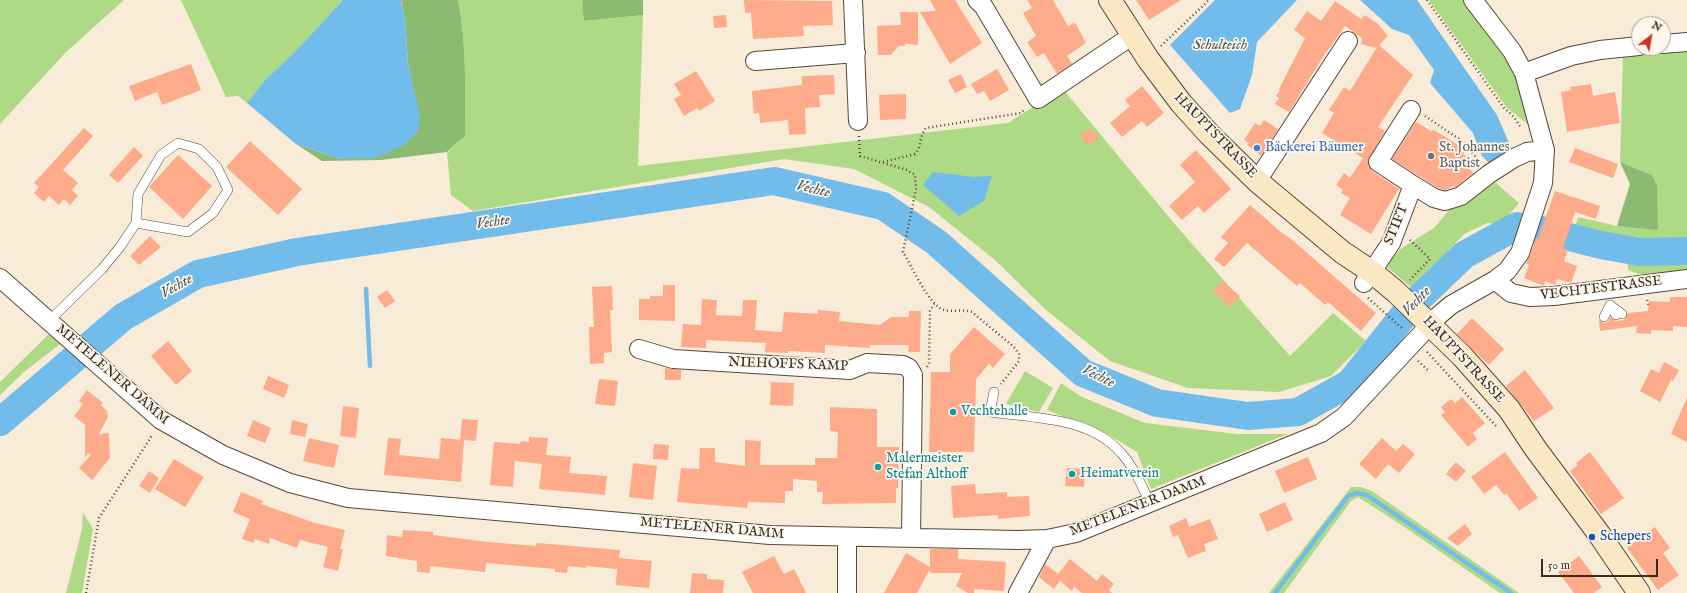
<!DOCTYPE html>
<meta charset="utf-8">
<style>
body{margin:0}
#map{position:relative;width:1687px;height:593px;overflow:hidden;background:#f8ebd8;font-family:"IM FELL English",serif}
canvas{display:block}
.north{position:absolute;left:1631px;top:16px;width:40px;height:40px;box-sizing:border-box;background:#fbf7ec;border:1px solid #aea59a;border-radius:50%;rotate:31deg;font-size:11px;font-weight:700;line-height:16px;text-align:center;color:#3b2a1e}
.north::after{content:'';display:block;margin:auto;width:14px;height:18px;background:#c8321e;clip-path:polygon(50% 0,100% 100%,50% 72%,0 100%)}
.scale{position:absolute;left:1541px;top:559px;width:117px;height:18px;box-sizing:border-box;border:2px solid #3b2a1e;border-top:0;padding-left:5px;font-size:12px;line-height:14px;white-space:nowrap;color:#3b2a1e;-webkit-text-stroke:3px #fbf7ec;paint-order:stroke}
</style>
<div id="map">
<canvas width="1687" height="593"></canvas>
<div class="north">N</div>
<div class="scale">50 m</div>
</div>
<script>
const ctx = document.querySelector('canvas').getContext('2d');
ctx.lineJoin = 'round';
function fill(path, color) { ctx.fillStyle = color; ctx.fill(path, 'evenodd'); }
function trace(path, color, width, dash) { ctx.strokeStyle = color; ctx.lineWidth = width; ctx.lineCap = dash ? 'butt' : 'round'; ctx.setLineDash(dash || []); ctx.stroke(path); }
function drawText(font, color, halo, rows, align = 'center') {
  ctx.font = font + ' "IM FELL English",serif'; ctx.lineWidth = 3.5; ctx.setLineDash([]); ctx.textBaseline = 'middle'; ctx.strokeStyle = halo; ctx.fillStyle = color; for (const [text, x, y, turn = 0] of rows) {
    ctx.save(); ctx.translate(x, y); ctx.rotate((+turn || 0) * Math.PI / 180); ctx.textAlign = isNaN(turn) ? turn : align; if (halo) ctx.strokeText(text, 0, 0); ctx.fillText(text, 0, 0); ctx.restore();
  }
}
const green = new Path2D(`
 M0 0H124L65 53 0 124Z
 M181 0H343L293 54 265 80 247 103 238 96 226 97Z
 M458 0H582L585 21 643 15 638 166 1008 123 1062 88 1173 222 1290 356 1333 313 1366 341 1331 376 1279 392 1188 388 1110 361 1046 310 995 260 929 207 854 169 784 159 473 211 451 195 447 153 465 136C465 90 467 45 458 0Z
 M1429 0H1467L1520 75 1533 128 1507 108Z
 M1687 50V242H1628L1575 226 1578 217 1617 226 1658 229 1657 211 1652 175 1620 162 1623 56Z
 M1490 178 1519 203 1501 224 1487 223 1464 234 1413 289 1385 265 1402 248 1434 228 1455 203Z
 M1627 259H1687V272L1647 277 1628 270Z
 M49 334 60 344 24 372 0 395V382Z
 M1025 371 1053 388 1039 412 1006 404Z
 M1061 383 1082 397 1145 423 1237 434H1288L1151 489 1137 452 1109 435 1047 410Z
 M1351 487H1361L1372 491 1519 593H1500L1406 528 1358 497 1351 501 1284 593H1269Z
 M83 512 93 529 82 593H66L82 529Z`);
const forest = new Path2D(`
 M401 0H458C467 45 465 90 465 136L447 152 381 160 322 161 296 144 341 159 419 117 408 63 405 20Z
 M582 0H643V15L584 21Z
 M1620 162 1652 175 1657 186 1658 230 1617 226 1630 184Z`);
const water = new Path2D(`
 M343 0H401V2L405 20 408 63 420 117 418 131 404 145 375 158 341 159 296 144 247 103 265 80 293 54Z
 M1215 0H1297L1257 42 1252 75 1240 109 1230 113 1170 45Z
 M1360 0H1417L1497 115 1512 150 1491 165 1482 156 1473 133 1430 83 1434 70 1409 35 1392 29Z
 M933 172 974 177 992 176 984 201 959 216 923 185Z`);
const stream = new Path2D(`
 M366 289 370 366
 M1275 593 1348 496 1356 493 1367 495 1511 593`);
const river = new Path2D(`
 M1553 233 1601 245 1640 252 1687 251
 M0 422 123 317 198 274 297 252 774 181 883 206 936 242 1083 373 1157 403 1248 416 1298 412 1350 383 1411 306 1464 255 1517 226 1541 230`);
const building = new Path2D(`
 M744 0 832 1 833 25 803 26 804 36 753 39 751 13H745Z
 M930 0H955L982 43 950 64 920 12 936 11Z
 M1027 0H1053L1068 26 1074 23 1076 24 1086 43 1067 56 1072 64 1057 74 1044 53 1037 57 1027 42 1036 36 1023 13 1032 8Z
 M1136 0H1181L1149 20Z
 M1335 1 1361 19 1365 15 1378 24 1388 36 1379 45 1413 75 1378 127 1385 131 1368 161 1372 171 1399 189 1371 234 1340 215 1350 198 1341 193 1343 190 1336 185 1344 173 1350 178 1363 158 1322 133 1334 113 1329 110 1344 87 1350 91 1377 47 1375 48 1361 44 1362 38 1345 26 1323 57 1289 112 1275 104 1279 98 1276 96 1280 90 1279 89 1305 38 1294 30 1307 11 1321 21Z
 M900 12H918V45L905 44V46H899L891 55H878L877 26 901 25Z
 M726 15 727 27 714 28 713 16Z
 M191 64 201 90 162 105 157 92 135 101 129 86Z
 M997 69 1009 90 990 101 984 91 977 94 971 84Z
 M696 71 715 101 699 111 697 108 684 116 674 99 681 95 674 84Z
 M961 74 967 87 955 93 948 80Z
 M834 75 835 94 819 95 820 107 805 108 806 134 789 135 788 120 760 123 759 113 754 114 752 91 802 85V76Z
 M1591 84 1593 96 1615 92 1620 123 1567 132 1561 92 1571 90 1570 87Z
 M1142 86 1164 113 1147 127 1142 121 1122 137 1110 123 1130 106 1125 100Z
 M906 94V119L880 120 879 95Z
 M1264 120 1278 129 1261 156 1247 145 1249 143 1244 140 1255 123 1260 126Z
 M1416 122 1431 131 1434 130 1466 150 1463 154 1471 159 1466 167 1472 171 1473 173 1456 187 1453 186 1445 190 1438 188 1392 159Z
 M84 128 93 136 63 170 78 183 72 190 78 196 70 205 64 199 59 205 49 196 44 202 34 193 39 187 34 183Z
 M1091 128 1099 138 1088 146 1080 135Z
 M250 141 302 189 278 215 226 167Z
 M134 147 143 156 118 183 109 175Z
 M1575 148 1618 164 1613 178 1569 162Z
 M1196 150 1231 189 1204 213 1198 206 1182 220 1169 206 1195 182 1180 165Z
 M178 155 212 186 183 219 149 187Z
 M1555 191 1600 206 1596 219 1575 212 1563 248 1568 250 1564 261 1577 266 1571 283 1557 279 1555 285 1545 281 1544 286 1524 278 1529 265 1526 263 1530 256 1536 238 1538 239Z
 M1250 205 1282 233 1290 238 1376 313 1361 331 1328 302 1325 305 1300 283 1297 286 1247 243 1224 267 1214 259 1228 243 1221 237Z
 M150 236 161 247 139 265 130 256Z
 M1222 281 1240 296 1231 307 1213 292Z
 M663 285H675V321L639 320V299H650V296H663Z
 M612 286 613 310H610L612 352 604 353V363L590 364 589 327H594L592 287Z
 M387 290 395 301 385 308 377 297Z
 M1670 297H1687V327L1673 326V331L1651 330V334L1636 333 1637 326 1600 331 1599 320 1604 323 1608 322 1610 317 1616 321 1624 320 1628 313 1648 311 1649 301 1670 302Z
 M702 299 717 300 716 315 742 316 743 300H757L755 330 782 332 784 312 818 314V310L840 312 839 321 880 325 891 317H909V311H921L920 352H908L909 345H870V348L825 345V353L788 351V353L765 352 766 343 706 340V348L681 347 683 324 701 325Z
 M1472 318 1504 349 1489 365 1457 334Z
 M974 327 1005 354 993 368 989 364 976 379 974 452H929L931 372H950V354Z
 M168 341 192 371 176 385 151 356Z
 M1664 362 1679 370 1673 381 1671 380 1660 402 1640 391 1651 369 1659 373Z
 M665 368 681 370V380H665Z
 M1525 370 1554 408 1534 421 1506 386Z
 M268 376 289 385 284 398 263 389Z
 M599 379 618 381 615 406 595 404Z
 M771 382 794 383 793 406 770 405Z
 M87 390 103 403 101 405 107 411 108 417 99 434 109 433 110 458 92 480 79 468 91 455 88 453 85 458V425L74 416 83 404 79 401Z
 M1462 397 1485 423 1473 433 1477 439 1468 447 1441 415 1445 412 1441 407 1451 399 1455 403Z
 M1687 398V442L1671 434Z
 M343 406 359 408 356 438 340 436Z
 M830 407 877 409V447H899L898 488H896V503L822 504 823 492H817V481L793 479V491H785V503L748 502 747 508 677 502 681 468 699 469 700 448H715V462L745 466V440L761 441 760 465H815V458H837L838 432 830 431Z
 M462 419 478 420 476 441 464 440 461 482 384 475 388 438 401 439 399 455 439 459 441 438 462 440H460Z
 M253 420 271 428 265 443 247 436Z
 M292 420 308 424 305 437 290 434Z
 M529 437 548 438 546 455 571 457 569 473 607 476 605 495 539 489 542 464 515 461 513 487 490 485 494 442 520 444 521 441 529 442Z
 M309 438 339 445 334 468 303 461Z
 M1382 438 1396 451 1403 444 1415 454 1399 473 1388 464 1376 479 1359 464Z
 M654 444 669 445 668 460 653 459Z
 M1505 452 1538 498 1519 511 1506 493 1504 495 1496 485 1484 494 1471 477Z
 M1590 452 1624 498 1601 514 1570 471 1578 465 1576 463Z
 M1308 457 1317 479 1284 493 1275 471Z
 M174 459 204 477 185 507 155 489Z
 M1456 462 1466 471 1456 482 1446 474Z
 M633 463 657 466 653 500 629 497Z
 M1067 468 1085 469 1084 487 1065 486Z
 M149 471 159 478 150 493 139 486Z
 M975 484 976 494 1007 492V497L1029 496 1030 516 998 519V515L953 518 951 486Z
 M241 492 263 501 261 504 315 523 345 530 340 549H343L338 571 323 567 328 547 300 540 297 548 270 538 269 544 255 539 254 543 242 539 250 519 233 512Z
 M1285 502 1293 520 1267 532 1259 514Z
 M1186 518 1189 527 1210 519 1218 539 1204 544 1206 551 1188 558 1178 535 1173 537 1169 526Z
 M1465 524 1472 534 1458 546 1447 538Z
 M1655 527 1670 548 1663 553 1679 575 1658 590 1627 548Z
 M403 530 433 532V535L488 542 536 546 537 543 620 550 619 558 652 561 649 588 616 585 617 569 586 566V568L568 566 567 573 555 572V569L486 563 485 572 430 566V573L417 572V561L386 556 387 535 402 537Z
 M930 549H958V559L1006 562 1004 591 974 589V593H968L956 586 962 573H930V569L917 593H884L906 553 930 567Z
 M774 556 784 574 794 569 806 593H753L742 572Z
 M1579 556 1602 587 1594 593H1574L1558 572Z
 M1070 559 1097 581 1102 574 1114 584 1109 590 1112 593H1082L1074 587 1072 591 1060 581 1054 589 1039 577 1045 564 1058 574Z
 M692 573 707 574V579L724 580 723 593H690Z`);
const path = new Path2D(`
 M1427 0 1504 108 1514 117 1521 128
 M1161 46 1209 0
 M1425 116 1465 143 1479 161
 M859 136 860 156 907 170 915 175 916 189 903 252C911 265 930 307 944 310 953 312 963 309 972 312L1014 347 1019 354V361L1001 384
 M883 162 915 154C922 147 919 136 926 128L1021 113 1025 109
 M1410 240 1430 259 1410 280
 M1368 298 1403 329
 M1647 300 1649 306
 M1427 352 1496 426
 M1418 361 1429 371
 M927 367 929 363 930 311 934 304
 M86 593 99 518 153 434`);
const service = new Path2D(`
 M1616 315 1610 305 1622 314
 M1604 317 1610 305V308
 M49 321 102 269 120 247 136 223 138 194 161 155 178 143 199 149 217 167 228 190 213 213 188 232 136 223
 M994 392 990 412C1034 418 1090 417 1121 453 1134 467 1142 486 1150 503`);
const minor = new Path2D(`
 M853 0 858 121
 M977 0 984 7 1038 99 1133 35
 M1663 44 1687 42
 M755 61 856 53
 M1524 73 1571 56 1600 50 1639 46
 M1411 110 1378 162 1413 185
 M1257 181 1348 41
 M0 278 161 420 223 455 290 483 348 498 770 535 1018 540 1047 539 1076 533 1321 433 1344 417 1438 316 1451 305 1495 280 1507 271 1520 253 1543 183 1545 150 1524 73 1512 51 1473 0
 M1495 280 1511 293 1530 297 1554 296 1687 279
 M1364 283 1391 243 1413 185 1434 198 1445 201 1461 196 1489 174 1514 158 1527 152 1545 150
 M639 349 673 359 850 370 867 363 903 365 909 368 913 375 911 538
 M847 593V537
 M1018 593 1047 539`);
const secondary = new Path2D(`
 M1110 0 1148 59 1181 103 1210 135 1257 181 1342 252 1372 272 1396 292 1462 356 1509 409 1535 448 1599 534 1639 593`);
const markers = [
 [1257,148,4,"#3f7fe0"],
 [1431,156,4,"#6b7280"],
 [953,412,4,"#0f9aa8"],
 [878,467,4,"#0f9aa8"],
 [1072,474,4,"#0f9aa8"],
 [1592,537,4,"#1a4fb4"]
];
const streetNames = [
 ["HAUPTSTRASSE",1215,136,46],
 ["STIFT",1397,225,-68],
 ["VECHTESTRASSE",1601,289,-7],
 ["HAUPTSTRASSE",1463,360,47],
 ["NIEHOFFS KAMP",788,365,2],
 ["METELENER DAMM",112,375,41],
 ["METELENER DAMM",1138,507,-21],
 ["METELENER DAMM",712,529,5]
];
const shopNames = [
 ["Bäckerei Bäumer",1265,148]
];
const worshipNames = [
 ["St. Johannes",1439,148],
 ["Baptist",1439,164]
];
const cultureNames = [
 ["Vechtehalle",961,412],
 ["Malermeister",886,459],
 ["Stefan Althoff",886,475],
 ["Heimatverein",1080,474]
];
const transitNames = [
 ["Schepers",1600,537]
];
const waterNames = [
 ["Schulteich",1220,46],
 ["Vechte",813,190,13],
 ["Vechte",493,223,-8],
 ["Vechte",177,287,-30],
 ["Vechte",1417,302,-47],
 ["Vechte",1098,377,26]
];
fill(green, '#afda85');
fill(forest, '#8bba72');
fill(water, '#72bceb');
trace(stream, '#72bceb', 4.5);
trace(river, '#72bceb', 28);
fill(building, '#feab8b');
trace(service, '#57473a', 10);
trace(minor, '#57473a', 20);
trace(secondary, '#57473a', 24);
trace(path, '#57473a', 2.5, [1, 3]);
trace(service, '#fff', 9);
trace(minor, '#fff', 18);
trace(secondary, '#fae7c3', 22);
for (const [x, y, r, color] of markers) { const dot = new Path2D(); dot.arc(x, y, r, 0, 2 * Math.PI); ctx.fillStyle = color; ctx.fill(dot); trace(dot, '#fbf7ec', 1.5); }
drawText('14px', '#3b2a1e', '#fbf7ec', streetNames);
drawText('14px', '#366cbe', '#fbf7ec', shopNames, 'left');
drawText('14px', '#5b616d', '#fbf7ec', worshipNames, 'left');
drawText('14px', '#0d838f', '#fbf7ec', cultureNames, 'left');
drawText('14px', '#164399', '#fbf7ec', transitNames, 'left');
drawText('italic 15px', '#4c565c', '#fbf7ec', waterNames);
</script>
